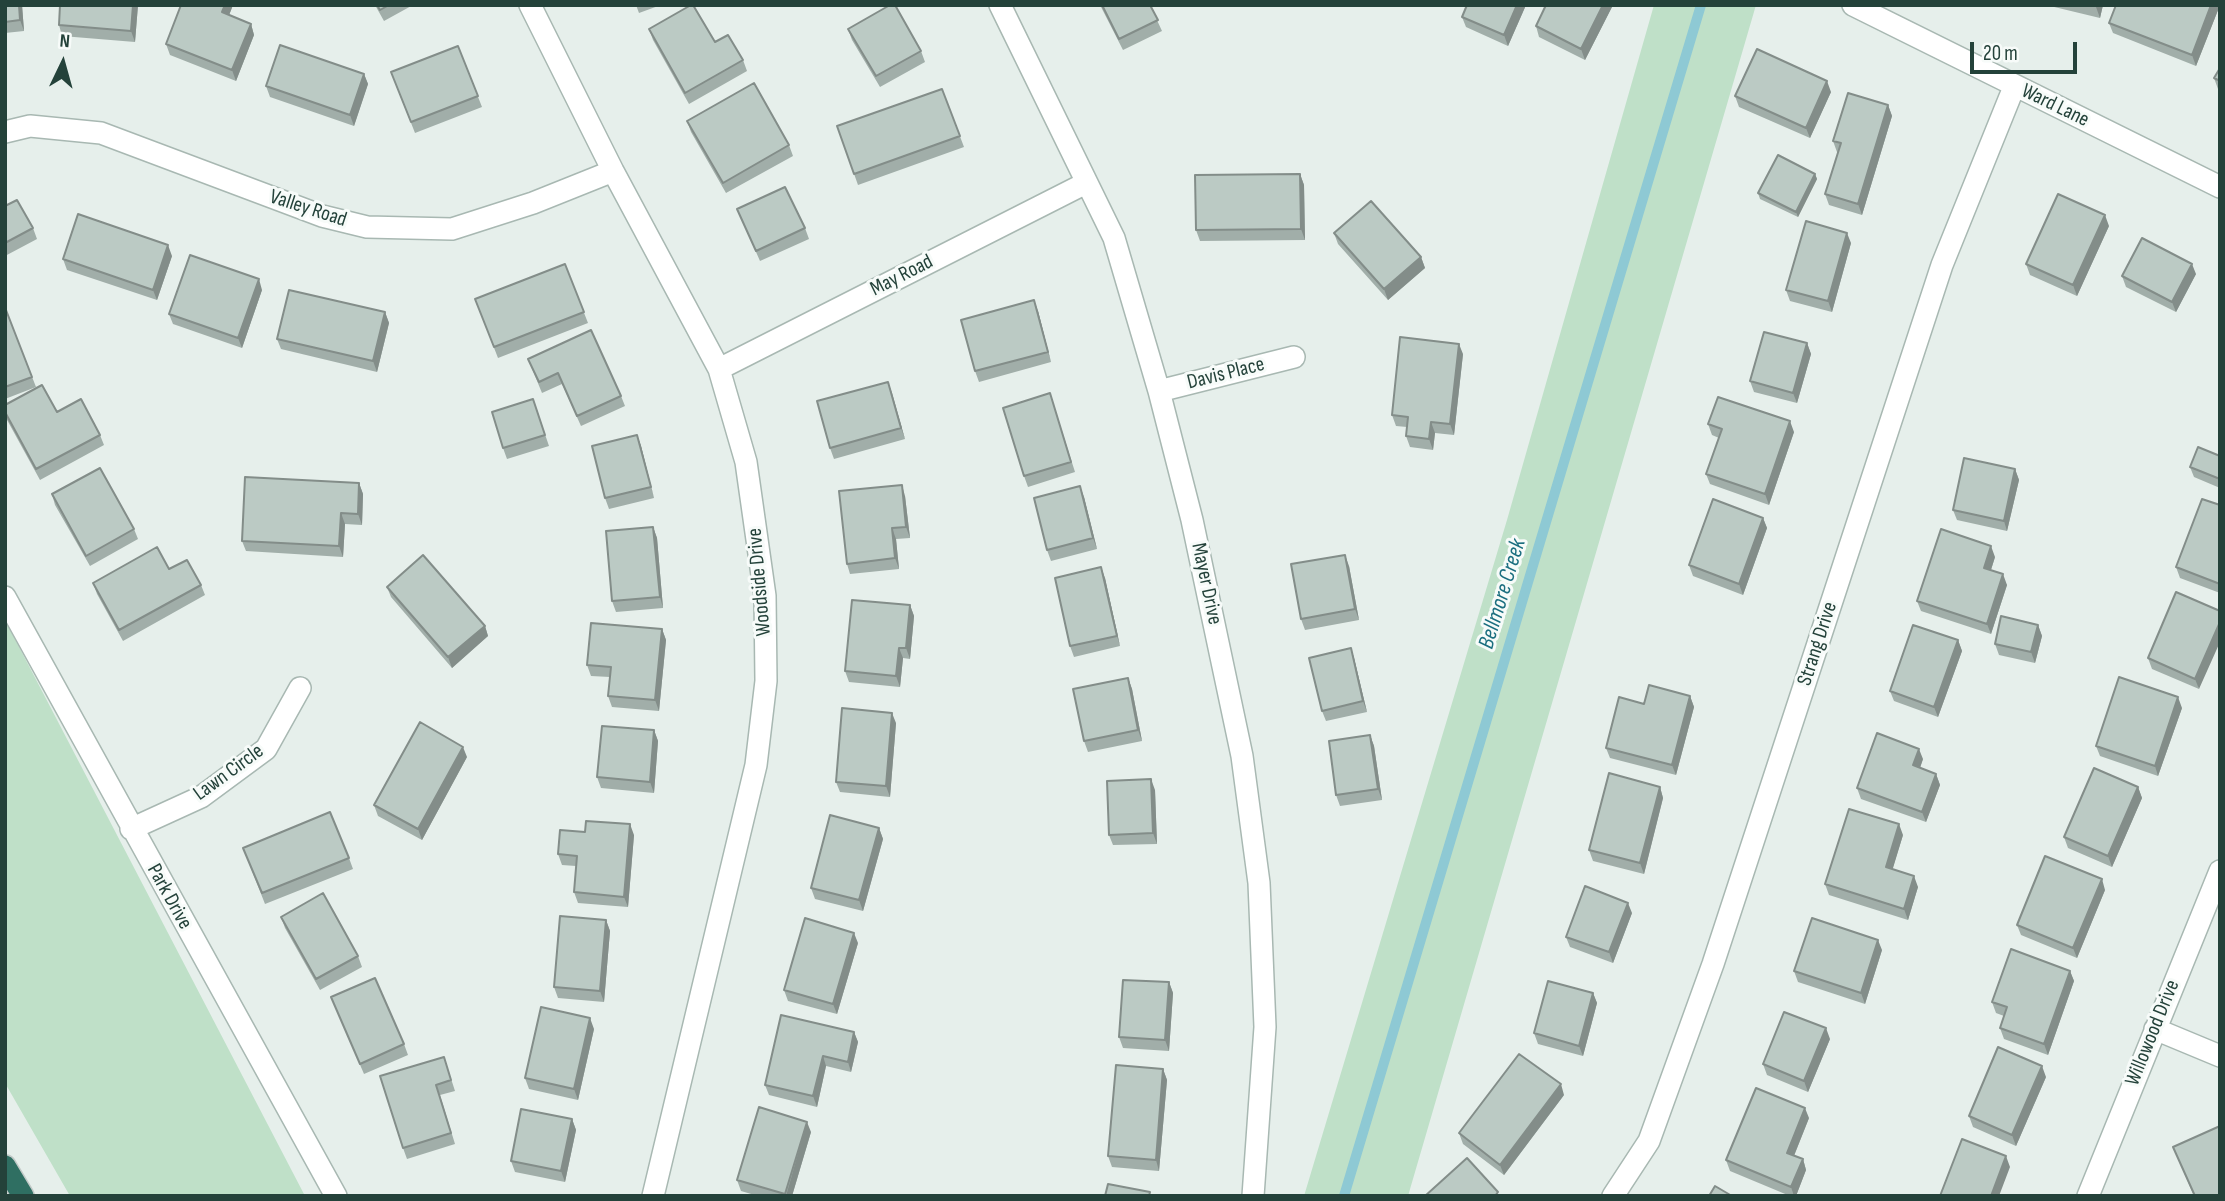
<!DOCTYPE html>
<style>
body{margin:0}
#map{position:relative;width:2225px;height:1201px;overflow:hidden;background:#e6efeb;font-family:"Sofia Sans Condensed",sans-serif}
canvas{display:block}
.frame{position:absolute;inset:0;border:7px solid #24423a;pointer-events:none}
.north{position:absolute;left:28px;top:28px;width:70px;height:70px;-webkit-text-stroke:5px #f7fbf9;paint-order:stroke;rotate:5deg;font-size:19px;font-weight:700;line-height:28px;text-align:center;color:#24423a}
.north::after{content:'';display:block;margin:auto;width:24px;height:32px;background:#24423a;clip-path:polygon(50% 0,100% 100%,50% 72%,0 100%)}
.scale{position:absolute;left:1970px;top:42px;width:107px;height:32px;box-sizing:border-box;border:4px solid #24423a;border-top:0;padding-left:9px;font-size:21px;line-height:24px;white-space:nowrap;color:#24423a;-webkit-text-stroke:5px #f7fbf9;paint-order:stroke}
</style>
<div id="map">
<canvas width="2225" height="1201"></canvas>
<div class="frame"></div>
<div class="north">N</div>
<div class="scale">20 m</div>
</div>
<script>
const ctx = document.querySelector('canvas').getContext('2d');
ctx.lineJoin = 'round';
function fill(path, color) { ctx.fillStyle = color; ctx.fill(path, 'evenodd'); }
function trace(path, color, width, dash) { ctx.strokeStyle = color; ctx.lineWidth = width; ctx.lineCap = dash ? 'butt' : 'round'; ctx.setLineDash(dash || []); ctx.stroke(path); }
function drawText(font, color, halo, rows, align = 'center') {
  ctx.font = font + ' "Sofia Sans Condensed",sans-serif'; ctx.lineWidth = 6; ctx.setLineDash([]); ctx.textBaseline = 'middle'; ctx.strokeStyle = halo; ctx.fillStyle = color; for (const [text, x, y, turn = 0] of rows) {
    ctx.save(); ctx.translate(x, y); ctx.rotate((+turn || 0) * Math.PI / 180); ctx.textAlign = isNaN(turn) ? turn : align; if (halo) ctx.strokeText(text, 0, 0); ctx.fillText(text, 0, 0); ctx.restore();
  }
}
const green = new Path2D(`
 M1654 5H1756L1408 1196H1304L1507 520Z
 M5 620 305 1196H70L5 1083Z`);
const stream = new Path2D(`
 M1344 1196 1701 5`);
const street = new Path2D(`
 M530 5 613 171 719 369 746 462 765 596 766 681 756 765 653 1196
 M1000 5 1114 238 1159 391 1192 520 1242 756 1259 883 1265 1027 1253 1196
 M1853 5 2220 187
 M5 132 30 126 101 133 322 216 367 227 452 229 533 203 613 171
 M719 369 1086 183
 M1159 391 1294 357
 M5 597 336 1196
 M131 829 201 797 266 749 300 688
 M2155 1029 2220 1056
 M1613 1196 1649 1141 1713 964 1942 265 2014 87
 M2088 1196 2220 871`);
const highway = new Path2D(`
 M5 1166 23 1196`);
const wall = new Path2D(`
 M5 5H22L24 31 5 33Z
 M138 5 135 42 62 36 59 25Z
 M233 5 229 15 251 24 254 35 236 81 170 55 166 44Z
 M375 5H413L384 21Z
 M636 5H661L639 13Z
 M1100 5H1150L1162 31 1123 50Z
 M1467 5H1526L1508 46 1466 27 1462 17Z
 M1546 5H1613L1585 60 1539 37 1536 26Z
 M2046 5H2103L2100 18Z
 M2116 5H2220L2196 66 2113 33 2109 23Z
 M649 29 743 60 747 71 689 104 653 40Z
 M848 29 921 51 925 62 880 87 852 40Z
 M458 46 482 107 415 133 391 72Z
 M2220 68V90L2218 89 2214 78Z
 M364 74 368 84 354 126 270 97 266 86Z
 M942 89 964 147 858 185 837 126Z
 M1831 92 1810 138 1739 107 1735 96Z
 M1888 105 1892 116 1862 215 1829 205 1825 194 1838 152H1837L1833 141Z
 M687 121 789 145 793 156 726 193 691 132Z
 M1300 174 1304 185 1305 240 1200 241 1196 230Z
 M1815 174 1817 179 1798 217 1760 199 1758 193Z
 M5 206 33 228 37 239 5 256Z
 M737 209 805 228 809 239 760 261Z
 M2109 226 2077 296 2030 275 2026 264Z
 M1334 233 1421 257 1425 268 1388 300 1338 244Z
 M1851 243 1832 312 1790 301 1786 290Z
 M172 256 157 300 67 270 63 259Z
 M565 264 588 323 498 358 475 299Z
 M2196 274 2176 312 2126 287 2122 276Z
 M262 290 242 348 173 324 169 314Z
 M5 310H6L36 387 5 399Z
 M1038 311 1051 362 979 382 975 371Z
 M385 312 389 323 377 372 281 349 277 339Z
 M1807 343 1811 354 1797 403 1754 392 1750 381Z
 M1463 354 1454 435 1435 433 1433 450 1410 447 1406 436 1407 427 1396 426 1392 415Z
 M528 359 621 396 625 406 581 426 562 384 542 393Z
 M888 382 905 439 834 459 830 448Z
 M1050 393 1075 472 1028 487 1024 476Z
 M533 399 549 446 507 459 503 448Z
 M5 405 57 412 100 435 104 445 40 480 6 418Z
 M1708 424 1794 432 1769 505 1710 484 1706 474 1719 438 1712 435Z
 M637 435 641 446 654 498 609 509 605 498Z
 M2220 456V488L2194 477 2190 467Z
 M2015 469 2019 480 2007 531 1957 520 1953 510Z
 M359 483 363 494 362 525 345 524 343 557 246 551 242 541Z
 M52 494 134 529 138 539 90 566 55 505Z
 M905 496 910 538 896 539 899 569 850 574 847 564Z
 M1084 497 1097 549 1051 561 1047 550Z
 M2220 505V593L2180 578 2176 567Z
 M1763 518 1767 528 1743 595 1693 576 1689 565Z
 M653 527 657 538 663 608 616 612 612 601Z
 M1995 557 1991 570 2007 585 1991 634 1921 611 1917 601Z
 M1349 566 1359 620 1305 630 1301 619Z
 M169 569 201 585 205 595 123 641 97 594 93 583Z
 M1105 578 1120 646 1074 657 1070 646Z
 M387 587 485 626 488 636 452 668 391 597Z
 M2176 592 2199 689 2152 669 2148 658Z
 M910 605 914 616 910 659 903 658 900 687 849 682 845 671Z
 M2038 625 2042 636 2035 663 1999 655 1995 644Z
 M662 629 666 640 659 711 612 707 608 696 610 677 591 676 587 665Z
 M1958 640 1962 651 1938 717 1894 701 1890 691Z
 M1354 658 1367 712 1326 721 1322 711Z
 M1128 678 1132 689 1142 741 1088 752 1084 741Z
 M1690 696 1694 707 1676 775 1610 758 1606 748 1644 704Z
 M2182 708 2158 776 2100 756 2096 746Z
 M896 723 890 797 840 792 836 782Z
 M654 730 658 741 654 793 601 788 597 777Z
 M1370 735 1374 746 1382 800 1340 806 1336 795Z
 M467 757 422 840 378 816 374 805Z
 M1923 759 1920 768 1936 774 1940 785 1926 822 1861 799 1857 788Z
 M1660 787 1663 798 1644 874 1593 861 1589 850Z
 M2138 787 2142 798 2112 867 2068 848 2064 837Z
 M1155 790 1157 844 1113 845 1109 835Z
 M879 828 883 839 863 911 815 899 811 888Z
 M634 835 628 907 578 903 574 892 576 866 562 865 558 854Z
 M1903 835 1892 870 1918 887 1908 920 1829 895 1825 884Z
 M243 848 349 858 353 869 265 904Z
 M2105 890 2077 958 2021 935 2017 925Z
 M1632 913 1613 963 1570 947 1566 937Z
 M281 917 358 956 362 967 320 990 285 928Z
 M606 920 610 931 604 1002 558 998 554 987Z
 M858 943 837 1014 788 1001 784 990Z
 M1882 950 1865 1004 1798 982 1794 971Z
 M2070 971 2074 981 2048 1055 2004 1039 2000 1028 2004 1016 1996 1013 1992 1002Z
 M1169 982 1173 993 1169 1051 1123 1048 1119 1037Z
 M1593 993 1597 1003 1583 1056 1538 1044 1534 1033Z
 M331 997 404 1044 408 1055 364 1074Z
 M594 1029 578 1100 529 1089 525 1078Z
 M854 1032 858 1042 851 1072 826 1066 817 1107 769 1095 765 1085Z
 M1830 1039 1808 1092 1767 1075 1763 1064Z
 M444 1057 455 1091 440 1095 455 1144 407 1159 403 1148Z
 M1163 1069 1167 1080 1159 1171 1112 1167 1108 1156Z
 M2046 1077 2016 1146 1973 1127 1969 1116Z
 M1564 1095 1504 1175 1463 1144 1459 1133Z
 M1809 1118 1794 1156 1803 1159 1806 1170 1796 1196H1790L1730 1171 1726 1160Z
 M572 1119 576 1130 565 1182 515 1172 511 1161Z
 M811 1132 792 1196H758L741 1191 737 1180Z
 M2173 1147 2220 1196H2194Z`);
const shadedWall = new Path2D(`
 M19 5H22L24 31 20 20Z
 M133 5H138L135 42 131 31Z
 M225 5H233L226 23 222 12Z
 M1517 5H1526L1508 46 1504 35Z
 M1603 5H1613L1585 60 1581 49Z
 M2096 5H2103L2100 18 2096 7Z
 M2211 5H2220L2196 66 2192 55Z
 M251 24 254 35 236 81 232 70Z
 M364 74 368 84 354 126 350 115Z
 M1827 81 1831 92 1810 138 1806 128Z
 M1888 105 1892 116 1862 215 1858 204Z
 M1300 174 1304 185 1305 240 1301 229Z
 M1815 174 1817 179 1798 217 1796 212Z
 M2105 215 2109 226 2077 296 2073 285Z
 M1847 233 1851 243 1832 312 1828 301Z
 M168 245 172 256 157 300 153 290Z
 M1421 257 1425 268 1388 300 1384 289Z
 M2192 264 2196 274 2176 312 2172 302Z
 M259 279 262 290 242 348 238 338Z
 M1034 300 1038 311 1051 362 1048 352Z
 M385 312 389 323 377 372 373 361Z
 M1807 343 1811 354 1797 403 1793 393Z
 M1459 344 1463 354 1454 435 1450 424Z
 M888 382 892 393 905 439 901 428Z
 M1790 421 1794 432 1769 505 1765 494Z
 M1431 422 1435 433 1433 450 1429 439Z
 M637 435 641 446 654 498 651 487Z
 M2015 469 2019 480 2007 531 2004 521Z
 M359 483 363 494 362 525 358 514Z
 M902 485 905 496 910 538 906 527Z
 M1080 486 1084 497 1097 549 1093 538Z
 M341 513 345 524 343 557 339 546Z
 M1763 518 1767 528 1743 595 1739 584Z
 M653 527 657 538 663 608 660 597Z
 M892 528 896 539 899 569 895 558Z
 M1991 546 1995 557 1988 579 1984 568Z
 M1345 555 1349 566 1359 620 1355 609Z
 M1101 567 1105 578 1120 646 1117 636Z
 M2003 574 2007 585 1991 634 1987 624Z
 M910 605 914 616 910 659 906 648Z
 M2220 622V642L2199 689 2195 679Z
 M2038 625 2042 636 2035 663 2031 652Z
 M485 626 488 636 452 668 448 657Z
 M662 629 666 640 659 711 655 700Z
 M1958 640 1962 651 1938 717 1934 707Z
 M899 648 903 658 900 687 896 676Z
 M1351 648 1354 658 1367 712 1363 701Z
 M1128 678 1132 689 1142 741 1138 730Z
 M1690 696 1694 707 1676 775 1672 765Z
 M2178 697 2182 708 2158 776 2155 766Z
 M892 713 896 723 890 797 886 786Z
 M654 730 658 741 654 793 650 782Z
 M1370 735 1374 746 1382 800 1378 789Z
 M463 747 467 757 422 840 418 829Z
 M1919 749 1923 759 1917 776 1913 765Z
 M1936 774 1940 785 1926 822 1922 812Z
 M1151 779 1155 790 1157 844 1153 833Z
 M1660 787 1663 798 1644 874 1640 863Z
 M2138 787 2142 798 2112 867 2108 856Z
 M630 824 634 835 628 907 624 897Z
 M1899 824 1903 835 1890 878 1886 867Z
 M879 828 883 839 863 911 859 900Z
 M1914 876 1918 887 1908 920 1904 909Z
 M2102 879 2105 890 2077 958 2073 948Z
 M1628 903 1632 913 1613 963 1609 952Z
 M606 920 610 931 604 1002 600 991Z
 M854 933 858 943 837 1014 833 1004Z
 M1878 940 1882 950 1865 1004 1861 993Z
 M2070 971 2074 981 2048 1055 2044 1044Z
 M1169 982 1173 993 1169 1051 1165 1040Z
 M1593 993 1597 1003 1583 1056 1579 1046Z
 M590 1018 594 1029 578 1100 574 1089Z
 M1826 1028 1830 1039 1808 1092 1804 1081Z
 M854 1032 858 1042 851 1072 848 1062Z
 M823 1056 826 1066 817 1107 813 1096Z
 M2042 1066 2046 1077 2016 1146 2012 1135Z
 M1163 1069 1167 1080 1159 1171 1156 1160Z
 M1561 1084 1564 1095 1504 1175 1500 1165Z
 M1805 1108 1809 1118 1791 1163 1787 1153Z
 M572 1119 576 1130 565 1182 561 1171Z
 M807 1122 811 1132 792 1196H786Z
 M2006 1156 2010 1167 1999 1196H1991Z
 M1803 1159 1806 1170 1796 1196H1794L1791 1187Z`);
const building = new Path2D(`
 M5 5H19L20 20 5 22Z
 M60 5H133L131 31 59 25Z
 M181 5H225L222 12 251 24 232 70 166 44Z
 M377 5H389L380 10Z
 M691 5H693L715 42 728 35 743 60 685 93 649 29Z
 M890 5H895L921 51 876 76 848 29Z
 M1102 5H1150L1158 20 1119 39Z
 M1467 5H1517L1504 35 1462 17Z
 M1546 5H1603L1581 49 1536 26Z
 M2116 5H2211L2192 55 2109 23Z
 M280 45 364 74 350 115 266 86Z
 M458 46 478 96 411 122 391 72Z
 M1757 49 1827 81 1806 128 1735 96Z
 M2220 68V81L2214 78Z
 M754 83 789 145 723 183 687 121Z
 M942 89 960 136 854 174 837 126Z
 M1848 93 1888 105 1858 204 1825 194 1841 143 1833 141Z
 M1778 155 1815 174 1796 212 1758 193Z
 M1300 174 1301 229 1196 230 1195 175Z
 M785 187 805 228 756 251 737 209Z
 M2058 194 2105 215 2073 285 2026 264Z
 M17 200 33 228 5 243V206Z
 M1371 201 1421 257 1384 289 1334 233Z
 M78 214 168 245 153 290 63 259Z
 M1806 221 1847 233 1828 301 1786 290Z
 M2142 238 2192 264 2172 302 2122 276Z
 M190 255 259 279 238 338 169 314Z
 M565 264 584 312 494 347 475 299Z
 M289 290 385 312 373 361 277 339Z
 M1034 300 1048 352 975 371 961 320Z
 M5 310H6L32 377 5 387Z
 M591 330 621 396 577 416 558 373 539 382 528 359Z
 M1764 332 1807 343 1793 393 1750 381Z
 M1400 337 1459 344 1450 424 1431 422 1429 439 1406 436 1408 417 1392 415Z
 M888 382 901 428 830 448 817 401Z
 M42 385 57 412 81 399 100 435 36 469 5 412V405Z
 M1050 393 1071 462 1024 476 1003 408Z
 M1718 397 1790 421 1765 494 1706 474 1722 429 1708 424Z
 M533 399 545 435 503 448 492 412Z
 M637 435 651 487 605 498 592 446Z
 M2198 447 2220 456V479L2190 467Z
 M1964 458 2015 469 2004 521 1953 510Z
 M100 468 134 529 86 556 52 494Z
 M245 477 359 483 358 514 341 513 339 546 242 541Z
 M902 485 906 527 892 528 895 558 847 564 839 491Z
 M1080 486 1093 538 1047 550 1034 498Z
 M1713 499 1763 518 1739 584 1689 565Z
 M2202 499 2220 505V584L2176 567Z
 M653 527 660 597 612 601 606 531Z
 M1941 529 1991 546 1984 568 2003 574 1987 624 1917 601Z
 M157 547 169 569 187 560 201 585 119 630 93 583Z
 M423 555 485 626 448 657 387 587Z
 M1345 555 1355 609 1301 619 1291 564Z
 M1101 567 1117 636 1070 646 1055 578Z
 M2176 592 2220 611V622L2195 679 2148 658Z
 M852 600 910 605 906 648H899L896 676 845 671Z
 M2001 616 2038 625 2031 652 1995 644Z
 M591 623 662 629 655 700 608 696 611 667 587 665Z
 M1913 625 1958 640 1934 707 1890 691Z
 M1351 648 1363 701 1322 711 1309 658Z
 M2119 677 2178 697 2155 766 2096 746Z
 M1128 678 1138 730 1084 741 1073 689Z
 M1649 685 1690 696 1672 765 1606 748 1619 697 1644 704Z
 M842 708 892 713 886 786 836 782Z
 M420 722 463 747 418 829 374 805Z
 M602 726 654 730 650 782 597 777Z
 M1877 733 1919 749 1913 765 1936 774 1922 812 1857 788Z
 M1370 735 1378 789 1336 795 1329 741Z
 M2094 768 2138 787 2108 856 2064 837Z
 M1609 773 1660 787 1640 863 1589 850Z
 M1151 779 1153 833 1109 835 1107 781Z
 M1849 809 1899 824 1886 867 1914 876 1904 909 1825 884Z
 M330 812 349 858 262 893 243 848Z
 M830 815 879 828 859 900 811 888Z
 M586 821 630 824 624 897 574 892 577 856 558 854 560 830 585 832Z
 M2045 856 2102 879 2073 948 2017 925Z
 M1585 886 1628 903 1609 952 1566 937Z
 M323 893 358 956 316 979 281 917Z
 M560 916 606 920 600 991 554 987Z
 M805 918 854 933 833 1004 784 990Z
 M1812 918 1878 940 1861 993 1794 971Z
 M2011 949 2070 971 2044 1044 2000 1028 2007 1007 1992 1002Z
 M375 978 404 1044 360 1064 331 997Z
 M1123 980 1169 982 1165 1040 1119 1037Z
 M1548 981 1593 993 1579 1046 1534 1033Z
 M541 1007 590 1018 574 1089 525 1078Z
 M1784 1012 1826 1028 1804 1081 1763 1064Z
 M781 1015 854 1032 848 1062 823 1056 813 1096 765 1085Z
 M1998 1047 2042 1066 2012 1135 1969 1116Z
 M1519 1054 1561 1084 1500 1165 1459 1133Z
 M444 1057 451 1080 436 1085 451 1133 403 1148 380 1076Z
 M1116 1065 1163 1069 1156 1160 1108 1156Z
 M1756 1088 1805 1108 1787 1153 1803 1159 1791 1187 1726 1160Z
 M759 1107 807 1122 785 1194 737 1180Z
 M521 1109 572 1119 561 1171 511 1161Z
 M2220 1126V1196H2195L2173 1147Z
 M1962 1139 2006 1156 1991 1196H1940Z
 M1467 1158 1498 1192 1495 1196H1425Z
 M1108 1184 1150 1192 1149 1196H1105Z
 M1715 1186 1732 1196H1709Z`);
const streetNames = [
 ["Ward Lane",2055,106,26],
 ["Valley Road",308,209,18],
 ["May Road",902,276,-27],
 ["Davis Place",1226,374,-14],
 ["Woodside Drive",760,582,-95],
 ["Mayer Drive",1206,584,78],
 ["Strang Drive",1818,644,-72],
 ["Lawn Circle",229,773,-36],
 ["Park Drive",169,897,61],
 ["Willowood Drive",2153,1033,-68]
];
const waterNames = [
 ["Bellmore Creek",1503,594,-73]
];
fill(green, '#bfe0c8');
trace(stream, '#8ec9d4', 10);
trace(street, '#a8b8b2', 24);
trace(highway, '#c2cac8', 24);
trace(street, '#fff', 21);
trace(highway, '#2f6f62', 21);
fill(wall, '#a1aea9');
fill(shadedWall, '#838d89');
fill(building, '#bbcac4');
trace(building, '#838d89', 2);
drawText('21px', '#24423a', '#f7fbf9', streetNames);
drawText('italic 23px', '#1c6f80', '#f7fbf9', waterNames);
</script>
